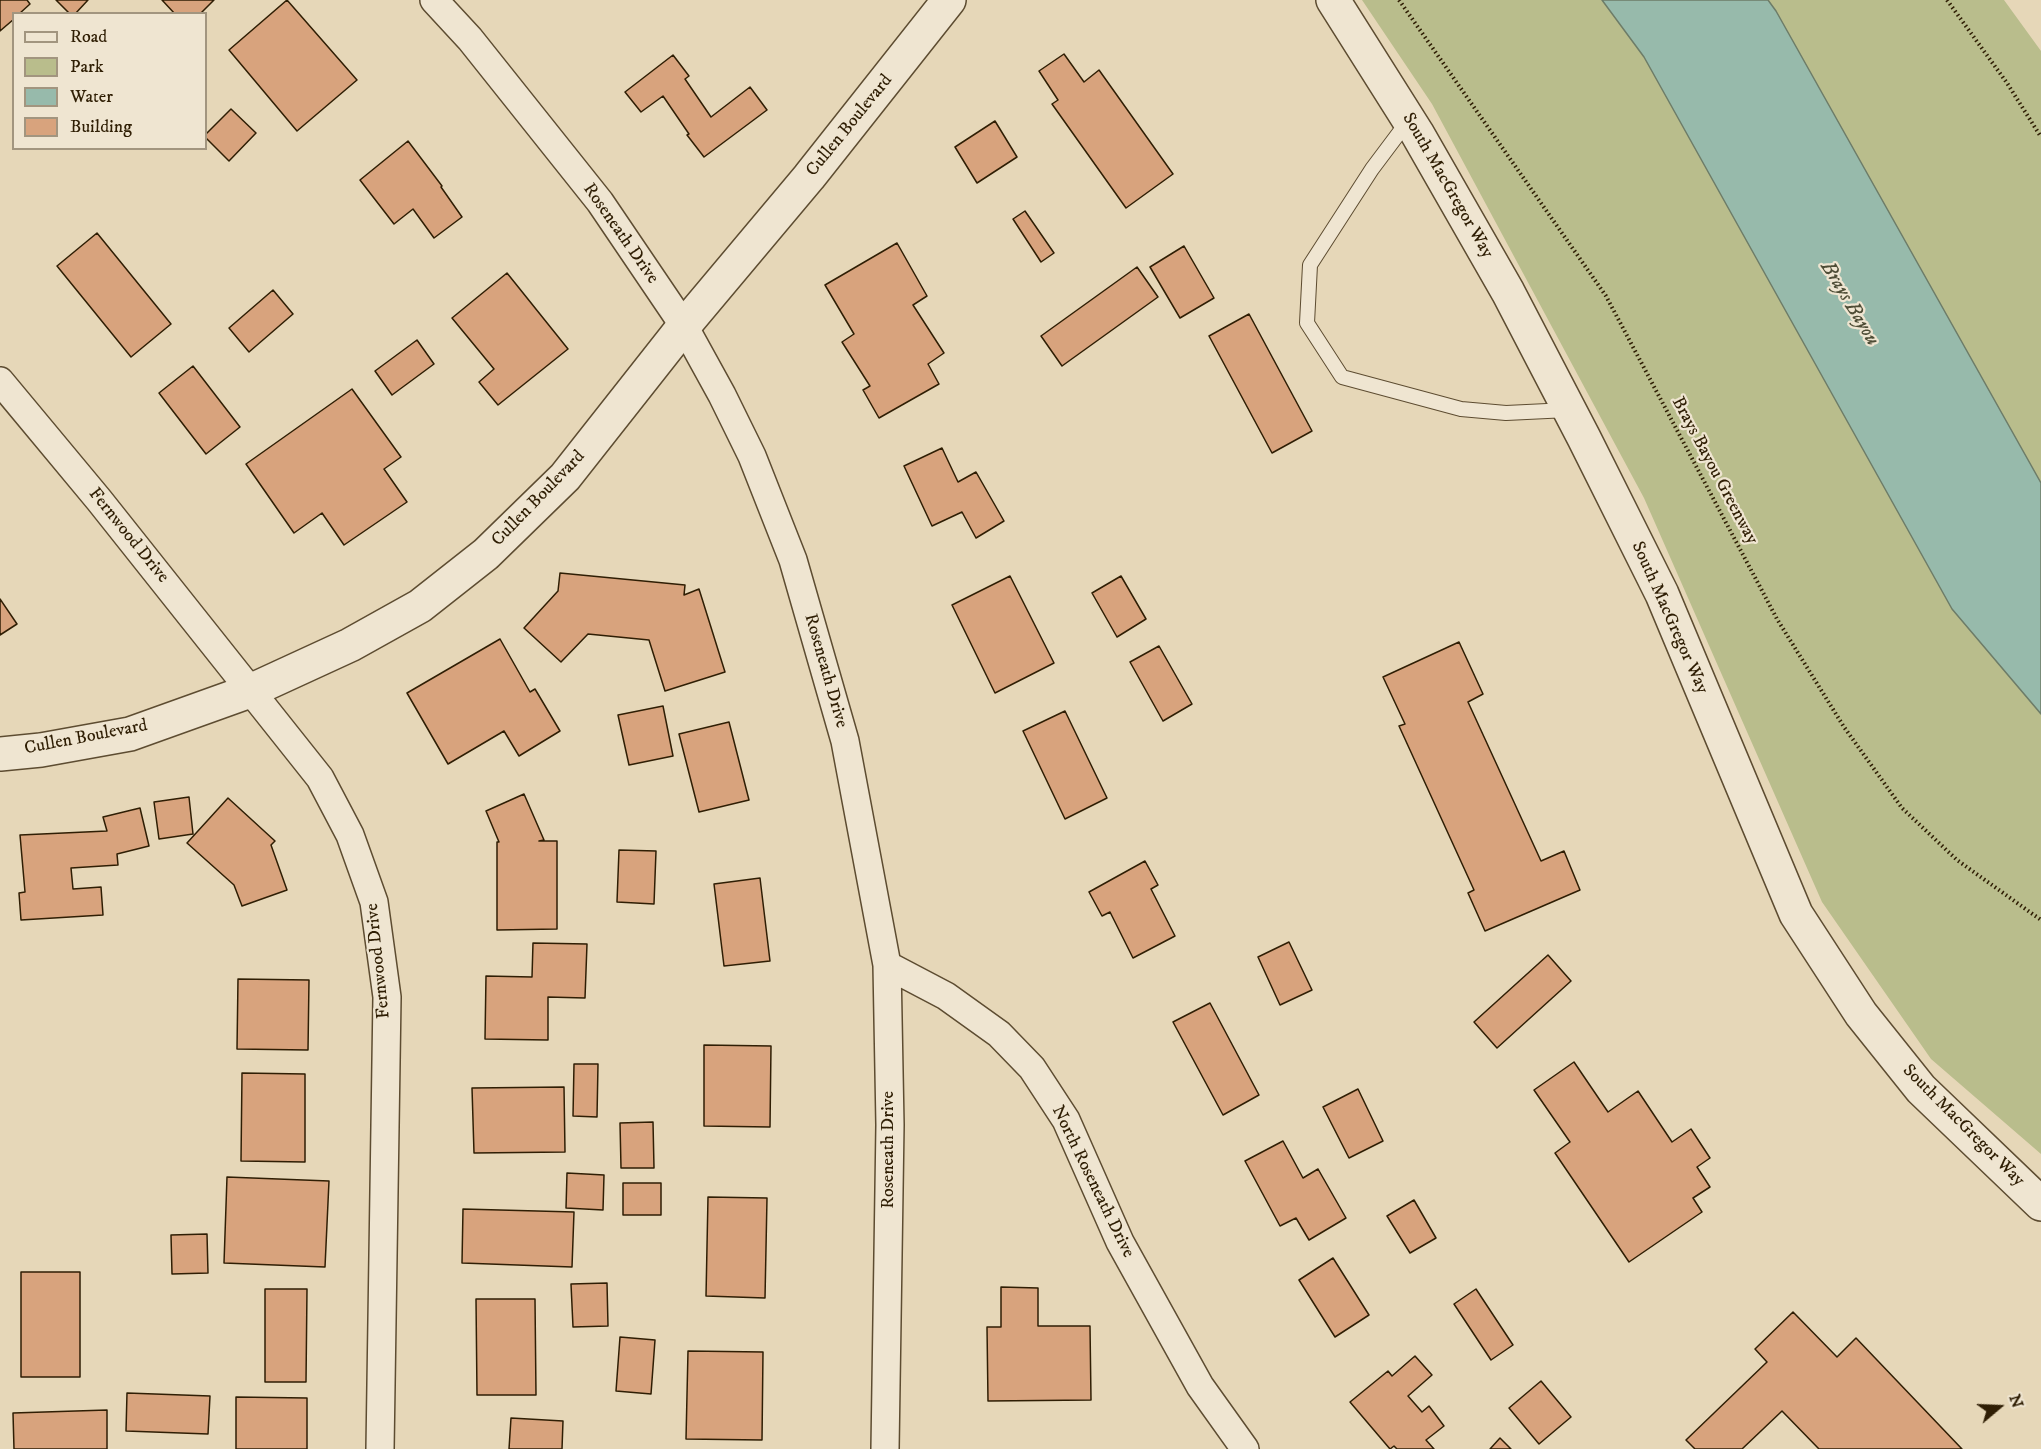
<!DOCTYPE html>
<style>
body{margin:0}
#map{position:relative;width:2041px;height:1449px;overflow:hidden;background:#e6d7b8;font-family:"IM FELL DW Pica",serif}
canvas{display:block}
.legend{position:absolute;left:12px;top:12px;width:195px;height:138px;box-sizing:border-box;background:#efe5d1;border:2px solid #a2957f;margin:0;padding:8px 10px;list-style:none;font-size:18px;color:#2f1e04}
.legend li{display:flex;align-items:center;gap:12px;height:30px}
.legend b{width:30px;border:2px solid #a2957f}
.north{position:absolute;left:1969px;top:1377px;width:60px;height:60px;-webkit-text-stroke:4px #efe5d1;paint-order:stroke;rotate:71deg;font-size:16px;font-weight:700;line-height:24px;text-align:center;color:#2f1e04}
.north::after{content:'';display:block;margin:auto;width:21px;height:27px;background:#2f1e04;clip-path:polygon(50% 0,100% 100%,50% 72%,0 100%)}
</style>
<div id="map">
<canvas width="2041" height="1449"></canvas>
<ul class="legend">
<li><b style="height:8px;background:#efe5d1"></b>Road</li>
<li><b style="height:16px;background:#b9bd8c"></b>Park</li>
<li><b style="height:16px;background:#97baab"></b>Water</li>
<li><b style="height:16px;background:#d8a37d"></b>Building</li>
</ul>
<div class="north">N</div>
</div>
<script>
const ctx = document.querySelector('canvas').getContext('2d');
ctx.lineJoin = 'round';
function fill(path, color) { ctx.fillStyle = color; ctx.fill(path, 'evenodd'); }
function trace(path, color, width, dash) { ctx.strokeStyle = color; ctx.lineWidth = width; ctx.lineCap = dash ? 'butt' : 'round'; ctx.setLineDash(dash || []); ctx.stroke(path); }
function drawText(font, color, halo, rows, align = 'center') {
  ctx.font = font + ' "IM FELL DW Pica",serif'; ctx.lineWidth = 4.5; ctx.setLineDash([]); ctx.textBaseline = 'middle'; ctx.strokeStyle = halo; ctx.fillStyle = color; for (const [text, x, y, turn = 0] of rows) {
    ctx.save(); ctx.translate(x, y); ctx.rotate((+turn || 0) * Math.PI / 180); ctx.textAlign = isNaN(turn) ? turn : align; if (halo) ctx.strokeText(text, 0, 0); ctx.fillText(text, 0, 0); ctx.restore();
  }
}
const green = new Path2D(`
 M1362 0H2004L2041 51V1154L1931 1059 1822 902 1644 498 1432 104Z`);
const water = new Path2D(`
 M1602 0H1768L1776 11 2041 483V714L1952 609 1644 57Z`);
const building = new Path2D(`
 M0 0H27L30 4 19 14H14V19L0 31Z
 M56 0H88L75 14H70Z
 M162 0H214L200 14H175Z
 M287 0 357 80 297 131 229 50Z
 M1064 54 1084 82 1099 70 1173 174 1126 208 1052 104 1058 100 1039 71Z
 M673 55 689 76 685 79 711 117 750 87 767 110 704 157 687 135 689 134 663 96 641 112 625 92Z
 M231 109 256 133 229 161 206 138V134Z
 M995 121 1017 157 977 183 955 147Z
 M408 141 442 186 441 187 462 217 434 238 413 209 394 224 360 180Z
 M1025 211 1054 253 1041 262 1013 219Z
 M97 233 171 324 131 357 57 266Z
 M897 243 927 296 913 305 944 353 928 364 939 384 879 418 863 390 870 386 842 342 854 334 825 285Z
 M1184 246 1214 298 1180 318 1150 267Z
 M1137 267 1158 297 1062 366 1041 336Z
 M507 273 568 349 498 405 479 382 494 369 452 318Z
 M273 290 293 314 249 352 229 328Z
 M1249 314 1312 431 1272 453 1209 336Z
 M417 340 434 364 392 395 375 371Z
 M193 366 240 427 206 454 159 393Z
 M352 389 401 457 384 469 407 502 344 545 322 513 294 533 246 464Z
 M942 448 958 482 976 472 1004 521 976 538 962 512 932 526 904 466Z
 M560 573 685 585 684 595 699 589 725 672 665 691 649 640 588 634 561 662 524 628 558 591Z
 M1010 576 1054 663 995 693 952 605Z
 M1121 576 1146 619 1117 637 1092 593Z
 M0 599 17 624 0 635Z
 M500 639 530 692 535 689 560 731 519 756 504 731 448 764 407 693Z
 M1459 642 1483 694 1468 702 1541 861 1564 851 1580 890 1485 931 1468 893 1474 890 1399 726 1405 724 1383 677Z
 M1159 646 1192 704 1163 721 1130 662Z
 M663 706 673 756 629 765 618 715Z
 M1065 711 1107 798 1065 819 1023 731Z
 M729 722 749 800 699 812 679 734Z
 M524 794 544 840 539 841H557V929L497 930V842H499L486 811Z
 M189 797 193 834 159 839 154 802Z
 M228 798 275 841 271 845 287 890 242 906 234 885 187 843Z
 M140 808 149 846 117 854 118 865 71 868 73 889 101 887 103 915 21 920 19 893 25 892 20 835 107 831 103 817Z
 M619 850 656 851 654 904 617 902Z
 M1145 861 1158 885 1151 889 1175 936 1133 958 1110 912 1102 916 1089 892Z
 M760 878 770 961 724 966 714 884Z
 M1289 942 1312 990 1280 1005 1258 957Z
 M533 943 587 944 585 998 548 997V1040L485 1039 486 976 532 977Z
 M1548 955 1571 981 1497 1048 1474 1022Z
 M238 979 309 980 308 1050 237 1049Z
 M1210 1003 1259 1095 1223 1115 1173 1022Z
 M704 1045 771 1046 770 1127 704 1126Z
 M1574 1062 1608 1112 1638 1091 1672 1142 1691 1129 1710 1158 1697 1167 1710 1187 1693 1198 1702 1212 1629 1262 1555 1153 1570 1142 1534 1090Z
 M574 1064H598L597 1117 573 1116Z
 M242 1073 305 1074V1162L241 1161Z
 M564 1087 565 1152 474 1153 472 1088Z
 M1358 1089 1383 1141 1349 1158 1323 1107Z
 M653 1122 654 1168H621L620 1123Z
 M1283 1141 1303 1178 1318 1169 1346 1218 1309 1240 1296 1218 1280 1226 1245 1161Z
 M567 1173 604 1175 603 1210 566 1208Z
 M227 1177 329 1181 325 1267 224 1263Z
 M623 1183H661V1215H623Z
 M708 1197 767 1198 765 1298 706 1296Z
 M1414 1200 1436 1238 1410 1253 1387 1216Z
 M463 1209 574 1212 572 1267 462 1263Z
 M207 1234 208 1273 172 1274 171 1235Z
 M1333 1258 1369 1315 1335 1337 1299 1280Z
 M21 1272H80V1377H21Z
 M607 1283 608 1326 573 1327 571 1284Z
 M1001 1287 1038 1288V1326H1090L1091 1400 988 1401 987 1327H1001Z
 M265 1289H307L306 1382H265Z
 M1476 1289 1513 1345 1491 1360 1454 1304Z
 M476 1299H535L536 1395H477Z
 M1793 1312 1837 1357 1856 1338 1962 1449H1819L1782 1411 1742 1449H1695L1686 1440 1767 1362 1755 1349Z
 M620 1337 655 1340 651 1394 616 1391Z
 M688 1351 763 1352 762 1440 686 1439Z
 M1415 1356 1432 1375 1408 1396 1422 1412 1429 1406 1444 1426 1426 1440 1434 1449H1397L1394 1446 1390 1449 1350 1402 1388 1371 1392 1376Z
 M1541 1381 1571 1417 1539 1444 1509 1408Z
 M127 1393 210 1396 208 1434 126 1431Z
 M236 1397 307 1398V1449H236Z
 M107 1410V1449H14L13 1413Z
 M511 1418 563 1421 562 1449H509Z
 M1500 1438 1511 1449H1490Z`);
const path = new Path2D(`
 M1399 0 1606 296 1777 619 1844 727 1902 808 1957 860 2041 920
 M1947 0 2007 83 2041 137`);
const service = new Path2D(`
 M1408 121 1372 169 1310 265 1307 323 1342 377 1461 409 1506 413 1568 410`);
const minor = new Path2D(`
 M434 0 470 39 600 202 684 326 722 395 752 456 793 560 845 741 887 965 890 1125 885 1449
 M0 381 99 500 320 778 350 835 374 902 387 997 380 1449
 M887 965 946 996 999 1034 1032 1068 1066 1120 1120 1242 1200 1386 1245 1449`);
const tertiary = new Path2D(`
 M1333 0 1417 133 1508 292 1584 438 1662 594 1796 914 1861 1014 1921 1089 2041 1204
 M0 754 41 750 130 734 250 691 350 645 420 606 486 554 565 477 684 326 809 177 949 0`);
const streetNames = [
 ["Cullen Boulevard",850,126,-51],
 ["South MacGregor Way",1447,186,60],
 ["Roseneath Drive",620,234,55],
 ["Brays Bayou Greenway",1714,471,62],
 ["Cullen Boulevard",539,499,-46],
 ["Fernwood Drive",128,536,51],
 ["South MacGregor Way",1669,618,66],
 ["Roseneath Drive",825,671,74],
 ["Cullen Boulevard",86,738,-11],
 ["Fernwood Drive",379,961,-96],
 ["South MacGregor Way",1963,1126,45],
 ["Roseneath Drive",889,1150,-90],
 ["North Roseneath Drive",1092,1182,64]
];
const waterNames = [
 ["Brays Bayou",1849,304,59]
];
fill(green, '#b9bd8c');
fill(water, '#97baab');
trace(water, '#6d7c68', 1.5);
fill(building, '#d8a37d');
trace(building, '#2f1e04', 1.5);
trace(service, '#5d4c31', 16);
trace(minor, '#5d4c31', 30);
trace(tertiary, '#5d4c31', 36);
trace(path, '#2f1e04', 4, [1.5, 3]);
trace(service, '#efe5d1', 14);
trace(minor, '#efe5d1', 27);
trace(tertiary, '#efe5d1', 33);
drawText('18px', '#2f1e04', '#efe5d1', streetNames);
drawText('italic 20px', '#4e4d36', '#efe5d1', waterNames);
</script>
